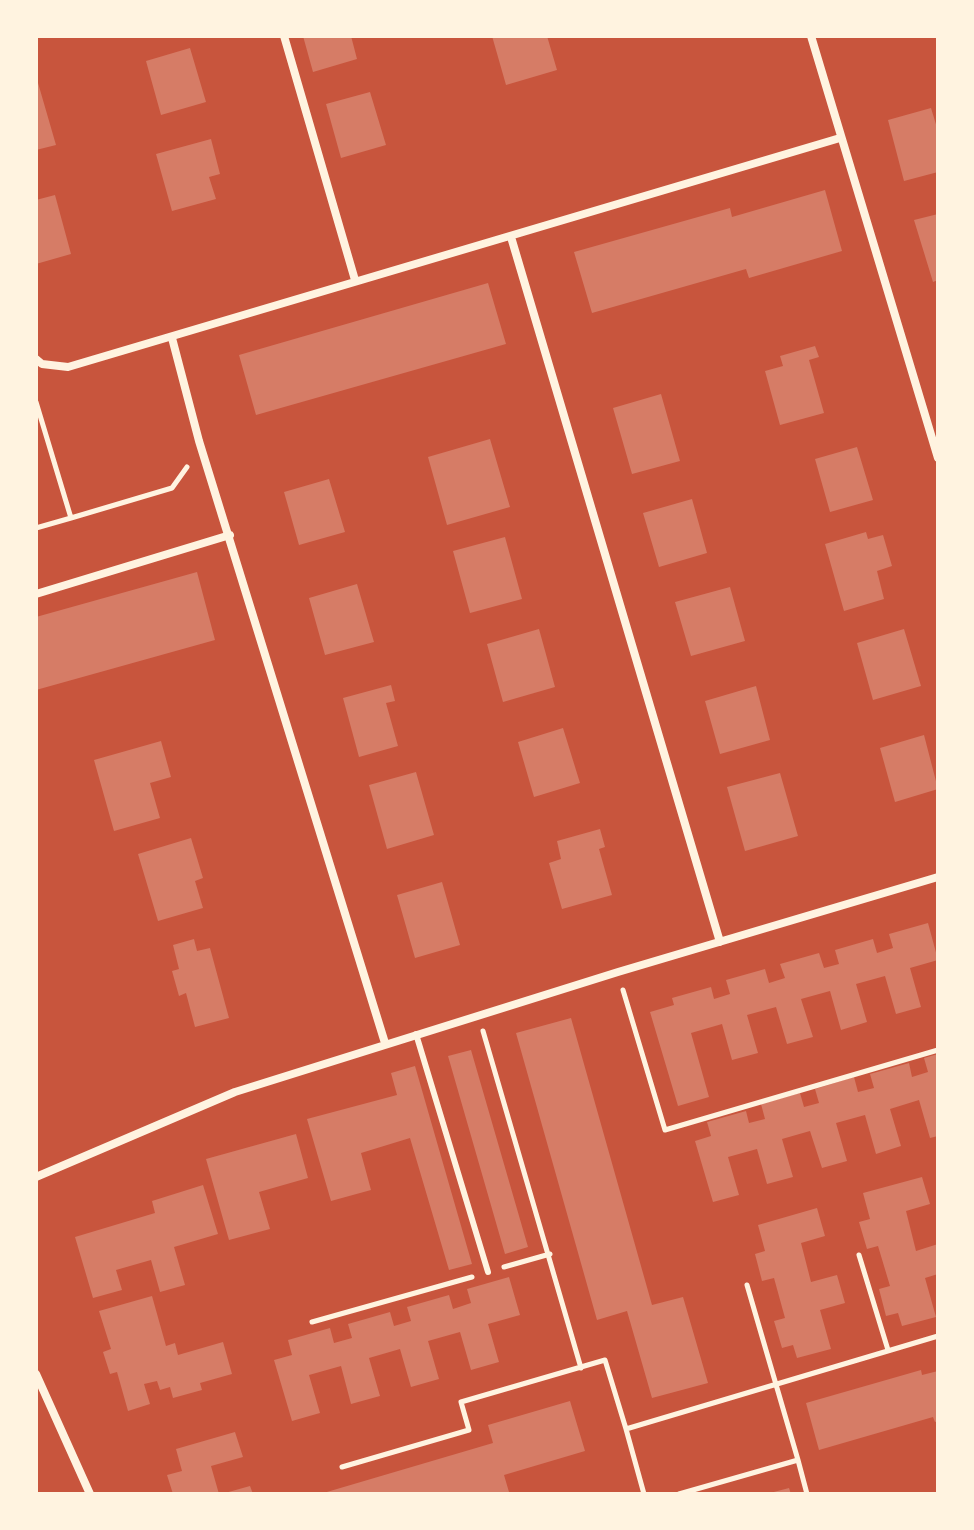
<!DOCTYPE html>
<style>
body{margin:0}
#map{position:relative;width:974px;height:1530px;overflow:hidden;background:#c8553d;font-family:"Times New Roman",serif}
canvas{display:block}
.frame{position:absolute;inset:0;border:38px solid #fff3e0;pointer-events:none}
</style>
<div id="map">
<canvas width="974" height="1530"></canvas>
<div class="frame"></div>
</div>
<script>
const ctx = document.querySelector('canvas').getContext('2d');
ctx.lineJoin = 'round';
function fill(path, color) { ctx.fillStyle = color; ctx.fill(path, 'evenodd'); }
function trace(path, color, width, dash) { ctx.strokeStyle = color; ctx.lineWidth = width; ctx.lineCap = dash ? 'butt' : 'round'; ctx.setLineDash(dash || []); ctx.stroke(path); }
const building = new Path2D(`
 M303 36H351L357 59 313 72Z
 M492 36H547L557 70 506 85Z
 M190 48 206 102 161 115 146 61Z
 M36 76 56 145 36 150Z
 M370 92 386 145 341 158 326 104Z
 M931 108 938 131V172L904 181 888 120Z
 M211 139 220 174 209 177 216 199 172 211 156 154Z
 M825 190 842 251 749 278 746 269 592 313 574 252 730 208 732 217Z
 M55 195 71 254 36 264V200Z
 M938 214V280L933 282 914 220Z
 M488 283 506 344 256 415 239 355Z
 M815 346 819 357 809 360 824 413 780 425 765 371 783 366 780 356Z
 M661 394 680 461 632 474 613 408Z
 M490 439 510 507 447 525 428 457Z
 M857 447 873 500 830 512 815 459Z
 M329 479 345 532 299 545 284 492Z
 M692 499 707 553 659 567 643 513Z
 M866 532 868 539 883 535 892 566 877 571 884 599 844 611 825 544Z
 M505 537 522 599 470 613 453 551Z
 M197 572 215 640 36 690V617Z
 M357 584 374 642 325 655 309 598Z
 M730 587 745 641 691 656 675 602Z
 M539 629 555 687 503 702 487 644Z
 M904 629 921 686 873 700 857 643Z
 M391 685 395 701 386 703 398 746 359 757 343 698Z
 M756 686 770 740 720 754 705 701Z
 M563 728 580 783 534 797 518 742Z
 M924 735 938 789 895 802 880 748Z
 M161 741 171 777 150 783 160 818 114 831 94 760Z
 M416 772 434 835 387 849 369 785Z
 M780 773 798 836 745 851 727 787Z
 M600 829 605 847 599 849 612 895 562 909 549 863 561 859 557 841Z
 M191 838 203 878 195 881 203 908 158 921 138 854Z
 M442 882 460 945 415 958 397 895Z
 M928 923 938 960 910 968 921 1007 896 1014 885 976 856 984 867 1022 841 1030 830 991 801 999 813 1037 787 1044 776 1007 747 1015 758 1053 732 1060 722 1024 691 1033 709 1097 678 1106 650 1012 674 1005 672 998 711 987 714 999 730 994 726 980 765 969 769 983 785 978 780 964 819 953 824 968 839 964 835 950 873 939 877 953 893 948 889 934Z
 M194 939 197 951 210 948 229 1018 195 1027 186 993 179 996 172 971 179 969 173 945Z
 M571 1018 652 1305 683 1297 708 1383 652 1398 627 1311 597 1320 516 1033Z
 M471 1050 528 1247 505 1254 448 1056Z
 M938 1054V1136L930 1138 919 1100 890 1109 901 1146 876 1154 865 1115 836 1123 847 1161 822 1168 810 1131 782 1139 793 1177 767 1184 757 1149 728 1157 739 1195 713 1202 695 1141 711 1136 707 1122 746 1111 749 1123 765 1119 761 1104 800 1093 804 1107 819 1103 815 1089 854 1077 858 1092 874 1088 870 1074 909 1063 912 1077 928 1072 924 1058Z
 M415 1066 472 1264 449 1270 410 1138 361 1153 371 1190 331 1201 307 1119 397 1095 391 1073Z
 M296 1134 308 1178 259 1192 270 1229 229 1240 206 1159Z
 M922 1177 930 1204 906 1211 916 1251 938 1244V1274L925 1278 936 1317 902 1326 898 1313 886 1316 879 1289 890 1286 878 1246 867 1249 859 1222 870 1219 863 1193Z
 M203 1185 218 1234 174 1247 185 1285 160 1292 151 1260 116 1270 122 1290 93 1298 75 1237 155 1213 152 1201Z
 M817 1208 825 1236 801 1243 811 1282 837 1275 845 1303 820 1310 831 1349 797 1358 793 1345 782 1348 774 1321 785 1318 774 1278 762 1281 755 1254 765 1251 758 1225Z
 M509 1277 520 1315 488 1324 499 1362 471 1370 460 1332 428 1341 439 1379 411 1387 400 1349 369 1358 380 1396 351 1404 341 1366 309 1375 320 1413 292 1421 274 1360 292 1355 288 1340 330 1328 334 1343 352 1338 348 1324 390 1312 394 1326 411 1321 407 1307 449 1295 453 1309 471 1303 467 1289Z
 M152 1296 166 1346 175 1343 178 1355 223 1342 232 1374 200 1383 202 1390 173 1398 170 1387 160 1390 157 1381 144 1384 150 1404 128 1411 117 1372 110 1374 103 1352 111 1349 99 1311Z
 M921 1370 922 1375 938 1371V1421L935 1422 933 1417 819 1450 806 1403Z
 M570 1401 585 1451 504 1475 509 1492 320 1494 493 1443 488 1425Z
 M235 1432 243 1457 211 1466 219 1494H173L167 1475 182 1471 176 1449Z
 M250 1486 253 1494H225V1493Z
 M789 1488 791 1494H770V1493Z`);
const path = new Path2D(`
 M36 402 71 518 172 488 187 467
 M36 528 71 518
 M623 990 665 1130 938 1050
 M483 1031 581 1368
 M859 1255 888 1350
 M504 1267 550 1254
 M312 1322 472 1277
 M798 1460 807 1494
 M342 1467 469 1430 461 1402 605 1360 626 1429
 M644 1494 626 1429 938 1336
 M679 1494 798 1460 747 1285`);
const service = new Path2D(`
 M416 1034 488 1272`);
const minor = new Path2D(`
 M284 36 355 280
 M811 36 938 458
 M511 237 720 942
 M172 338 199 441 385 1043
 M36 359 42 364 68 367 840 138
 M36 594 230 535
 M36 1177 235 1092 618 972 938 877
 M36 1374 90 1494`);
fill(building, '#d67c66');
trace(path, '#fff3e0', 5);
trace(service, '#fff3e0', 6);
trace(minor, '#fff3e0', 8);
</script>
